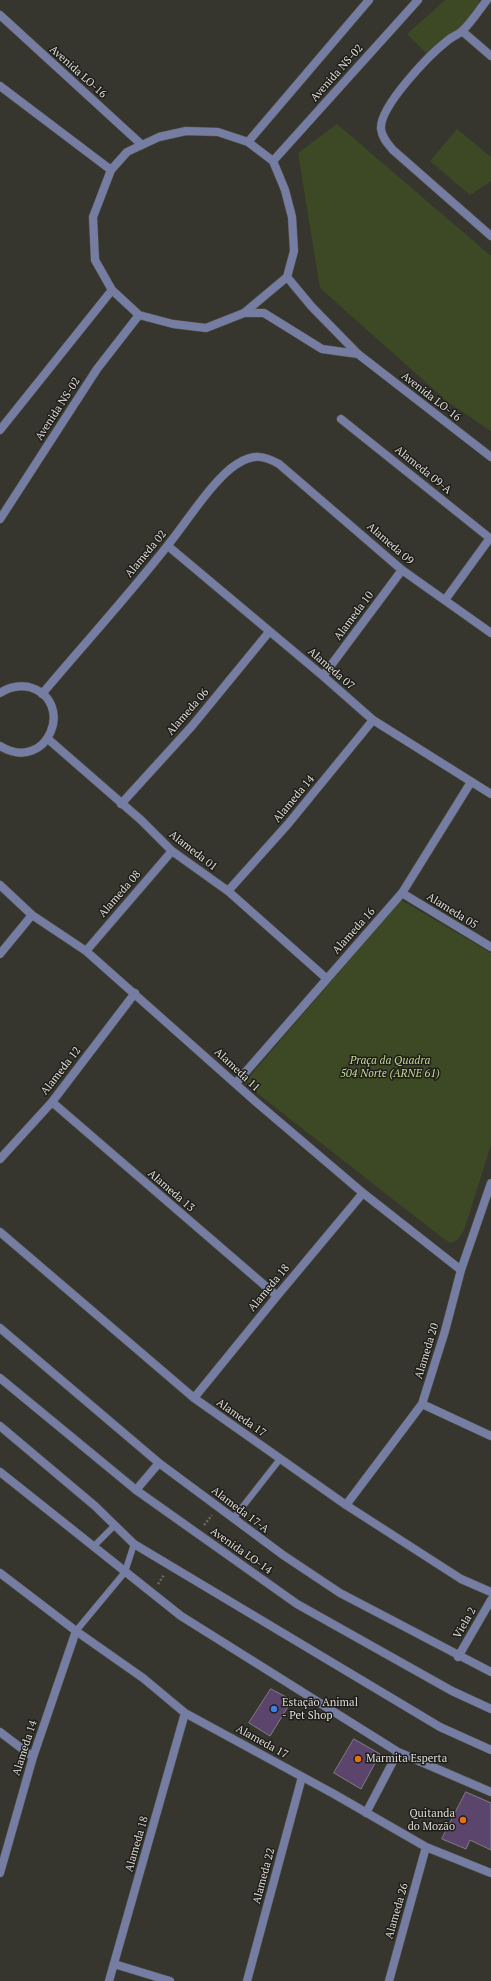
<!DOCTYPE html>
<meta charset="utf-8">
<style>
body{margin:0}
canvas{display:block;background:#37362e}
</style>
<canvas width="491" height="1981"></canvas>
<script>
const ctx = document.querySelector('canvas').getContext('2d');
ctx.lineJoin = 'round';
function fill(path, color) { ctx.fillStyle = color; ctx.fill(path, 'evenodd'); }
function trace(path, color, width, dash) { ctx.strokeStyle = color; ctx.lineWidth = width; ctx.lineCap = dash ? 'butt' : 'round'; ctx.setLineDash(dash || []); ctx.stroke(path); }
function drawText(font, color, halo, rows, align = 'center') {
  ctx.font = font + ' "PT Serif",serif'; ctx.lineWidth = 3; ctx.setLineDash([]); ctx.textBaseline = 'middle'; ctx.strokeStyle = halo; ctx.fillStyle = color; for (const [text, x, y, turn = 0] of rows) {
    ctx.save(); ctx.translate(x, y); ctx.rotate((+turn || 0) * Math.PI / 180); ctx.textAlign = isNaN(turn) ? turn : align; if (halo) ctx.strokeText(text, 0, 0); ctx.fillText(text, 0, 0); ctx.restore();
  }
}
const green = new Path2D(`
 M445 0H478L480 2 460 29 428 55 407 34Z
 M337 124 491 256V431L448 402 320 288 298 153Z
 M457 129 491 157V181L470 195 430 161Z
 M401 900 491 953V1145L464 1230 457 1240 451 1243 444 1239 244 1083Z`);
const building = new Path2D(`
 M271 1689 292 1700 270 1736 249 1723Z
 M354 1739 380 1754 361 1789 334 1773Z
 M466 1792 491 1803V1850L470 1840 466 1849 442 1839Z`);
const path = new Path2D(`
 M204 1525 212 1515
 M158 1584 164 1575`);
const service = new Path2D(`
 M233 1519 280 1459
 M94 1546 115 1525
 M76 1631 125 1572 134 1544`);
const minor = new Path2D(`
 M487 0C479 10 471 23 462 31 458 35 451 37 447 41 429 55 379 107 381 129 382 138 388 144 393 150L491 236
 M462 31 491 56
 M341 419 491 539
 M168 546 323 676 373 720 491 794
 M445 600 490 538
 M323 676 402 570
 M0 693C9 687 19 685 29 687 77 700 48 775 0 746
 M42 694C84 644 128 596 168 545 186 523 214 478 237 464 253 454 263 455 279 464L402 570 491 633
 M48 739 141 820 172 851 228 891 326 978
 M121 804 192 726 269 632
 M0 885 32 915 86 951 256 1102 363 1193 461 1270
 M228 891 288 824 373 720
 M402 893 491 947
 M86 951 172 851
 M0 954 32 915
 M236 1083 402 893 471 782
 M52 1102 277 1296
 M0 1159 52 1102 135 993
 M0 1232 194 1398 346 1505 461 1579 491 1592
 M0 1328 159 1463 283 1555 340 1593 491 1672
 M194 1398 277 1296 363 1193
 M422 1404 491 1436
 M0 1472 181 1616 398 1752 491 1792
 M136 1490 159 1463
 M346 1505 422 1404 445 1331 461 1270 491 1183
 M0 1573 76 1631 143 1678 185 1713 334 1794 426 1847 491 1873
 M458 1657 491 1600
 M0 1732 33 1757
 M366 1813 398 1752
 M0 1873 33 1757 76 1631
 M114 1964 170 1981
 M109 1981 185 1713
 M247 1981 302 1777
 M389 1981 426 1847`);
const tertiary = new Path2D(`
 M0 15 142 145
 M0 86 111 170
 M186 131 218 132 248 142 273 161 285 190 292 217 294 251 287 277 244 313 206 328 173 324 139 315 112 290 95 260 93 217 111 170 127 152 159 137Z
 M248 142 369 0
 M273 161 418 0
 M287 277 312 307 358 354 491 457
 M244 313H264L322 349 358 354
 M0 430 112 290
 M0 519 97 369 139 315
 M0 1378 136 1490 297 1604 452 1691 491 1709
 M0 1426 95 1506 134 1544 440 1727 491 1750`);
const markers = [
 [274,1709,4,"#3f7fe0"],
 [358,1759,4,"#e8710a"],
 [463,1820,4,"#e8710a"]
];
const streetNames = [
 ["Avenida LO-16",78,72,42],
 ["Avenida NS-02",337,73,-48],
 ["Avenida LO-16",431,397,38],
 ["Avenida NS-02",58,409,-57],
 ["Alameda 09-A",423,470,39],
 ["Alameda 09",390,544,41],
 ["Alameda 02",146,554,-50],
 ["Alameda 10",354,616,-53],
 ["Alameda 07",331,669,41],
 ["Alameda 06",188,712,-49],
 ["Alameda 14",294,799,-50],
 ["Alameda 01",193,851,38],
 ["Alameda 08",120,894,-49],
 ["Alameda 05",452,911,32],
 ["Alameda 16",354,931,-48],
 ["Alameda 11",237,1070,43],
 ["Alameda 12",61,1071,-52],
 ["Alameda 13",171,1191,41],
 ["Alameda 18",269,1288,-50],
 ["Alameda 20",427,1351,-73],
 ["Alameda 17",241,1418,35],
 ["Alameda 17-A",240,1510,37],
 ["Avenida LO-14",241,1551,35],
 ["Viela 2",465,1623,-60],
 ["Alameda 17",262,1742,29],
 ["Alameda 14",25,1748,-72],
 ["Alameda 18",137,1844,-74],
 ["Alameda 22",264,1876,-75],
 ["Alameda 26",397,1911,-74]
];
const parkNames = [
 ["Praça da Quadra",390,1061],
 ["504 Norte (ARNE 61)",390,1074]
];
const poiNames = [
 ["Estação Animal",282,1703],
 ["- Pet Shop",282,1716],
 ["Marmita Esperta",366,1759],
 ["Quitanda",455,1814,"right"],
 ["do Mozão",455,1827,"right"]
];
fill(green, '#3d4824');
fill(building, '#5c456c');
trace(building, '#807b84', 1);
trace(service, '#55544d', 7);
trace(minor, '#55544d', 9);
trace(tertiary, '#55544d', 9);
trace(path, '#696861', 2.5, [2, 2]);
trace(service, '#767da3', 6);
trace(minor, '#767da3', 8);
trace(tertiary, '#767da3', 8);
for (const [x, y, r, color] of markers) { const dot = new Path2D(); dot.arc(x, y, r, 0, 2 * Math.PI); ctx.fillStyle = color; ctx.fill(dot); trace(dot, '#1e1d19', 1.5); }
drawText('11px', '#dfded9', '#1e1d19', streetNames);
drawText('italic 11px', '#c5dc94', '#1e1d19', parkNames);
drawText('11px', '#dfded9', '#1e1d19', poiNames, 'left');
</script>
